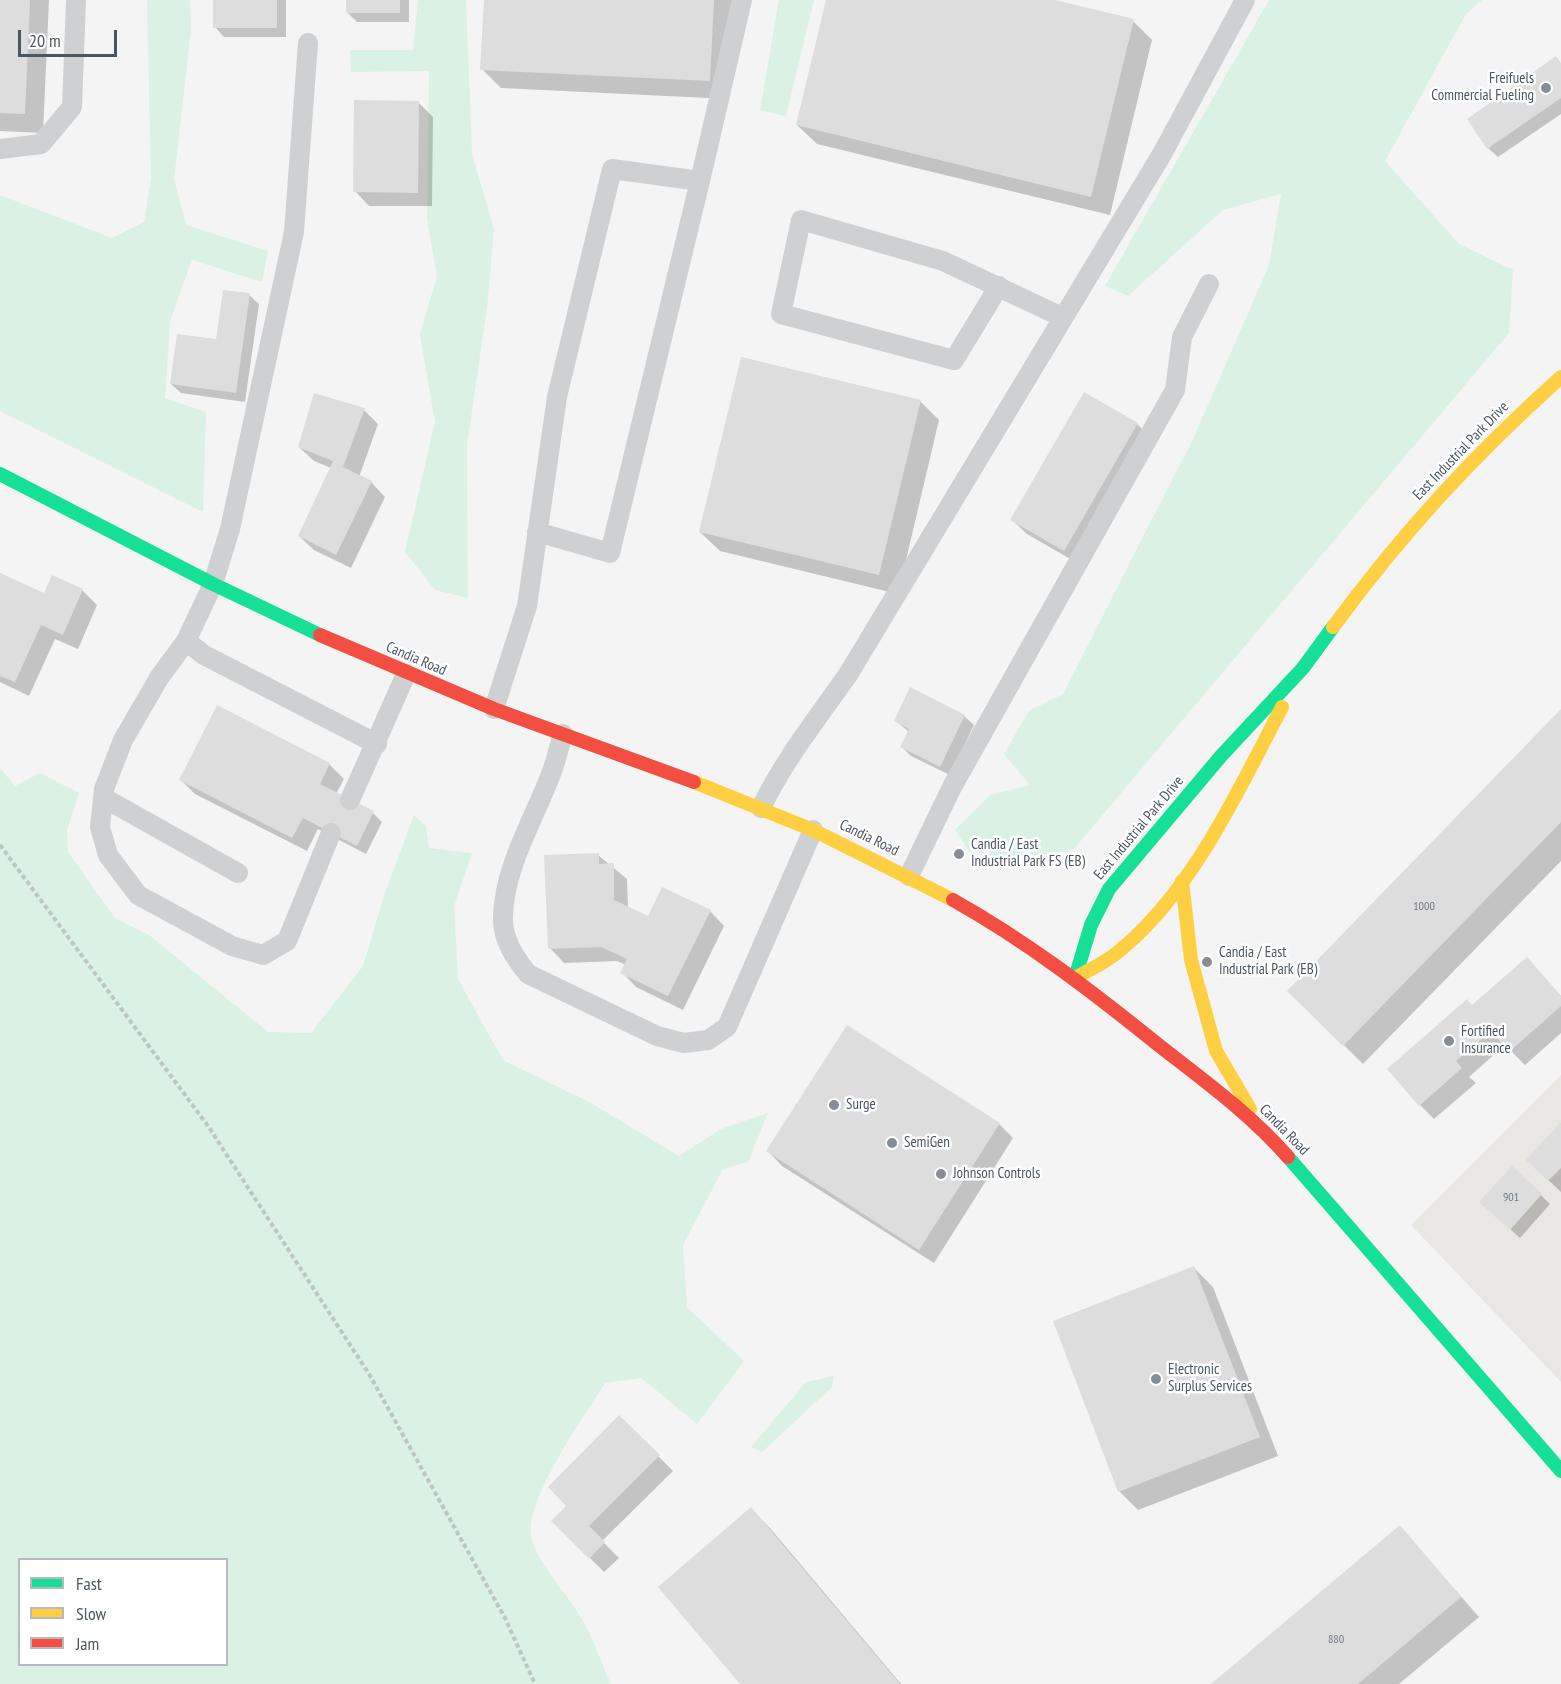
<!DOCTYPE html>
<style>
body{margin:0}
#map{position:relative;width:1561px;height:1684px;overflow:hidden;background:#f4f4f4;font-family:"PT Sans Narrow",sans-serif}
canvas{display:block}
.legend{position:absolute;left:18px;top:1558px;width:210px;height:108px;box-sizing:border-box;background:#fff;border:2px solid #b7bbc0;margin:0;padding:8px 10px;list-style:none;font-size:18px;color:#4a5661}
.legend li{display:flex;align-items:center;gap:12px;height:30px}
.legend b{width:30px;border:2px solid #b7bbc0}
.scale{position:absolute;left:18px;top:30px;width:99px;height:27px;box-sizing:border-box;border:3px solid #4a5661;border-top:0;padding-left:8px;font-size:18px;line-height:21px;white-space:nowrap;color:#4a5661;-webkit-text-stroke:4px #fff;paint-order:stroke}
</style>
<div id="map">
<canvas width="1561" height="1684"></canvas>
<ul class="legend">
<li><b style="height:8px;background:#16e098"></b>Fast</li>
<li><b style="height:8px;background:#ffcf43"></b>Slow</li>
<li><b style="height:8px;background:#f24e42"></b>Jam</li>
</ul>
<div class="scale">20 m</div>
</div>
<script>
const ctx = document.querySelector('canvas').getContext('2d');
ctx.lineJoin = 'round';
function fill(path, color) { ctx.fillStyle = color; ctx.fill(path, 'evenodd'); }
function trace(path, color, width, dash) { ctx.strokeStyle = color; ctx.lineWidth = width; ctx.lineCap = dash ? 'butt' : 'round'; ctx.setLineDash(dash || []); ctx.stroke(path); }
function drawText(font, color, halo, rows, align = 'center') {
  ctx.font = font + ' "PT Sans Narrow",sans-serif'; ctx.lineWidth = 5; ctx.setLineDash([]); ctx.textBaseline = 'middle'; ctx.strokeStyle = halo; ctx.fillStyle = color; for (const [text, x, y, turn = 0] of rows) {
    ctx.save(); ctx.translate(x, y); ctx.rotate((+turn || 0) * Math.PI / 180); ctx.textAlign = isNaN(turn) ? turn : align; if (halo) ctx.strokeText(text, 0, 0); ctx.fillText(text, 0, 0); ctx.restore();
  }
}
const commercial = new Path2D(`
 M1561 1075V1382L1411 1225Z`);
const green = new Path2D(`
 M147 0H190L191 30 174 179 186 225 268 251 262 282 192 260 170 321 165 398 206 412 203 512 0 411V195L112 238 144 222 151 178Z
 M418 0H466L472 154 494 229 487 308 467 445 468 598 435 590 405 552 435 422 420 334 437 276 427 219 429 71 351 72 350 50H413Z
 M779 0H814L786 116 760 110Z
 M1269 0H1482L1466 14 1385 161 1459 244 1513 270 1509 333 1073 850 1012 859 969 851 955 830 990 795 1030 785 1004 754 1029 711 1063 694 1194 437 1269 265 1281 194 1223 210 1128 296 1105 286Z
 M0 768 15 786 40 773 79 793 67 830 68 852 115 918 149 935 268 1032 311 1033 363 966 384 896 414 815 426 826 429 848 472 853 454 906 458 979 503 1060 591 1103 679 1156 721 1129 768 1113 748 1162 723 1169 683 1245 687 1307 744 1361 697 1424 641 1378 605 1383C585 1415 526 1498 531 1535 534 1561 573 1599 585 1625 595 1644 602 1664 611 1684H0ZM20 1560H226V1664H20Z
 M834 1376 832 1387 762 1452 751 1447 806 1382Z`);
const shadow = new Path2D(`
 M0 0H49L43 133 0 131Z
 M215 0H286V37H224L215 27Z
 M347 0H409V22H357L347 12Z
 M485 0H734L729 99 501 88 482 69Z
 M828 0H1049L1133 21 1152 40 1110 215 817 144 797 125Z
 M1561 63V114L1498 157 1488 148Z
 M418 102 433 117 432 206H369L355 191Z
 M249 295 259 304 245 402 181 393 171 384 218 341Z
 M920 401 939 420 898 594 720 551 700 532Z
 M364 410 378 424 359 477 371 482 385 497 351 568 314 550 299 536 331 468 314 461 299 447Z
 M1137 424 1151 438 1079 564 1027 534 1012 520Z
 M0 575 45 595 53 577 83 591 97 605 78 649 55 639 29 696 0 682Z
 M218 707 330 765 344 779 336 794 373 813 382 822 366 854 318 829 307 851 195 794 181 780Z
 M1561 711V861L1363 1064 1289 991Z
 M964 716 974 725 950 775 911 756 902 747 909 732 896 721Z
 M598 855 627 879 628 908 649 918 710 911 724 926 683 1010 636 987 622 972 626 965 617 961 564 963 550 948Z
 M1527 959 1561 996V1033L1525 1065 1505 1045 1469 1077 1476 1083 1434 1119 1420 1105 1472 1006Z
 M999 1124 1013 1138 934 1263 782 1166 768 1151Z
 M1561 1124V1192L1542 1174Z
 M1541 1195 1550 1204 1520 1238 1491 1212Z
 M1194 1268 1213 1287 1278 1456 1138 1510 1119 1491Z
 M619 1417 673 1471 602 1541 619 1558 604 1572 553 1521 569 1506Z
 M751 1509 770 1528 901 1684H742Z
 M1400 1527 1479 1617 1399 1684H1214Z`);
const building = new Path2D(`
 M0 0H30L25 114 0 113Z
 M213 0H277V28H213Z
 M346 0H400V13H346Z
 M484 0H714L710 81 480 70Z
 M826 0H1055L1134 19 1091 197 796 125Z
 M1556 56 1561 63V98L1487 149 1467 119Z
 M354 100 419 101 418 193 353 192Z
 M223 290 250 293 236 393 170 384 177 334 216 339Z
 M741 357 921 400 879 575 699 532Z
 M1084 392 1138 423 1064 551 1010 520Z
 M314 393 365 408 343 467 372 481 336 555 298 536 333 461 298 447Z
 M0 573 44 593 52 575 83 589 63 635 41 625 15 682 0 676Z
 M910 687 965 715 940 767 900 747 909 729 894 721Z
 M217 705 330 763 320 784 374 811 357 846 303 818 292 838 179 780Z
 M1561 709V822L1343 1046 1287 991Z
 M599 853V864L614 863V900L648 916 662 887 711 910 668 996 620 973 627 959 601 947 548 949 544 855Z
 M1527 957 1561 996V1006L1509 1052 1491 1031 1456 1061 1462 1068 1419 1106 1387 1069 1467 999 1472 1005Z
 M847 1025 1000 1123 919 1250 766 1151Z
 M1561 1122V1168L1548 1181 1526 1160Z
 M1512 1166 1542 1194 1510 1230 1479 1202Z
 M1194 1266 1260 1437 1118 1492 1053 1321Z
 M619 1415 660 1455 589 1526 605 1542 589 1559 551 1521 566 1506 548 1487Z
 M751 1507 900 1684H740L658 1587Z
 M1400 1525 1461 1597 1358 1684H1211Z`);
const path = new Path2D(`
 M0 845 208 1126 369 1374 505 1618 535 1684`);
const lane = new Path2D(`
 M308 43 294 232 230 529 213 584 186 641 159 678 123 740 104 789 100 827 108 855 138 895 232 946 263 955 287 941 331 833
 M0 149 41 144 72 107 76 0
 M700 181 742 0
 M999 286 954 360 781 314 801 220 943 261 1062 317
 M186 641 204 655 377 744
 M494 709 527 606 557 397 612 169 700 181 610 553 537 532
 M563 734C559 747 556 761 551 774 534 819 504 867 503 917 502 939 515 958 528 974L657 1036 684 1043 708 1040 727 1027 813 830
 M104 798 238 873
 M350 800 406 674
 M761 808C785 758 818 718 849 673L1162 154 1245 0
 M909 876 952 787 1175 390 1182 337 1209 284`);
const fast = new Path2D(`
 M0 474 213 584 320 635
 M1075 978 1091 925 1109 889 1221 756 1303 668 1333 627
 M1288 1157 1561 1471`);
const slow = new Path2D(`
 M1333 627C1404 531 1473 456 1561 377
 M694 782 813 830 953 900
 M1182 881 1191 960 1216 1051 1250 1109
 M1075 978C1089 970 1105 963 1118 952 1192 893 1239 789 1282 707`);
const jam = new Path2D(`
 M320 635 494 709 694 782
 M953 900C1028 942 1094 993 1161 1047 1206 1082 1250 1114 1288 1157`);
const markers = [
 [1546,88,6,"#868d94"],
 [959,854,6,"#868d94"],
 [1207,962,6,"#868d94"],
 [1449,1041,6,"#868d94"],
 [834,1105,6,"#868d94"],
 [892,1143,6,"#868d94"],
 [941,1174,6,"#868d94"],
 [1156,1379,6,"#868d94"]
];
const numberNames = [
 ["1000",1424,907],
 ["901",1511,1198],
 ["880",1336,1640]
];
const poiNames = [
 ["Freifuels",1534,79,"right"],
 ["Commercial Fueling",1534,96,"right"],
 ["Candia / East",971,845],
 ["Industrial Park FS (EB)",971,862],
 ["Candia / East",1219,953],
 ["Industrial Park (EB)",1219,970],
 ["Fortified",1461,1032],
 ["Insurance",1461,1049],
 ["Surge",846,1105],
 ["SemiGen",904,1143],
 ["Johnson Controls",953,1174],
 ["Electronic",1168,1370],
 ["Surplus Services",1168,1387]
];
const streetNames = [
 ["East Industrial Park Drive",1461,451,-46],
 ["Candia Road",416,659,23],
 ["East Industrial Park Drive",1139,828,-50],
 ["Candia Road",869,838,26],
 ["Candia Road",1284,1130,46]
];
fill(commercial, '#e8e7e3');
fill(green, '#d9f2e3');
fill(shadow, '#0003');
fill(building, '#ddddde');
trace(path, '#bcc7c4', 4, [4.5, 3]);
trace(lane, '#ced0d2', 20);
trace(fast, '#16e098', 14);
trace(slow, '#ffcf43', 14);
trace(jam, '#f24e42', 14);
for (const [x, y, r, color] of markers) { const dot = new Path2D(); dot.arc(x, y, r, 0, 2 * Math.PI); ctx.fillStyle = color; ctx.fill(dot); trace(dot, '#fff', 2); }
drawText('12px', '#707881', null, numberNames);
drawText('15px', '#4a5661', '#fff', poiNames, 'left');
drawText('15px', '#4a5661', '#fff', streetNames);
</script>
